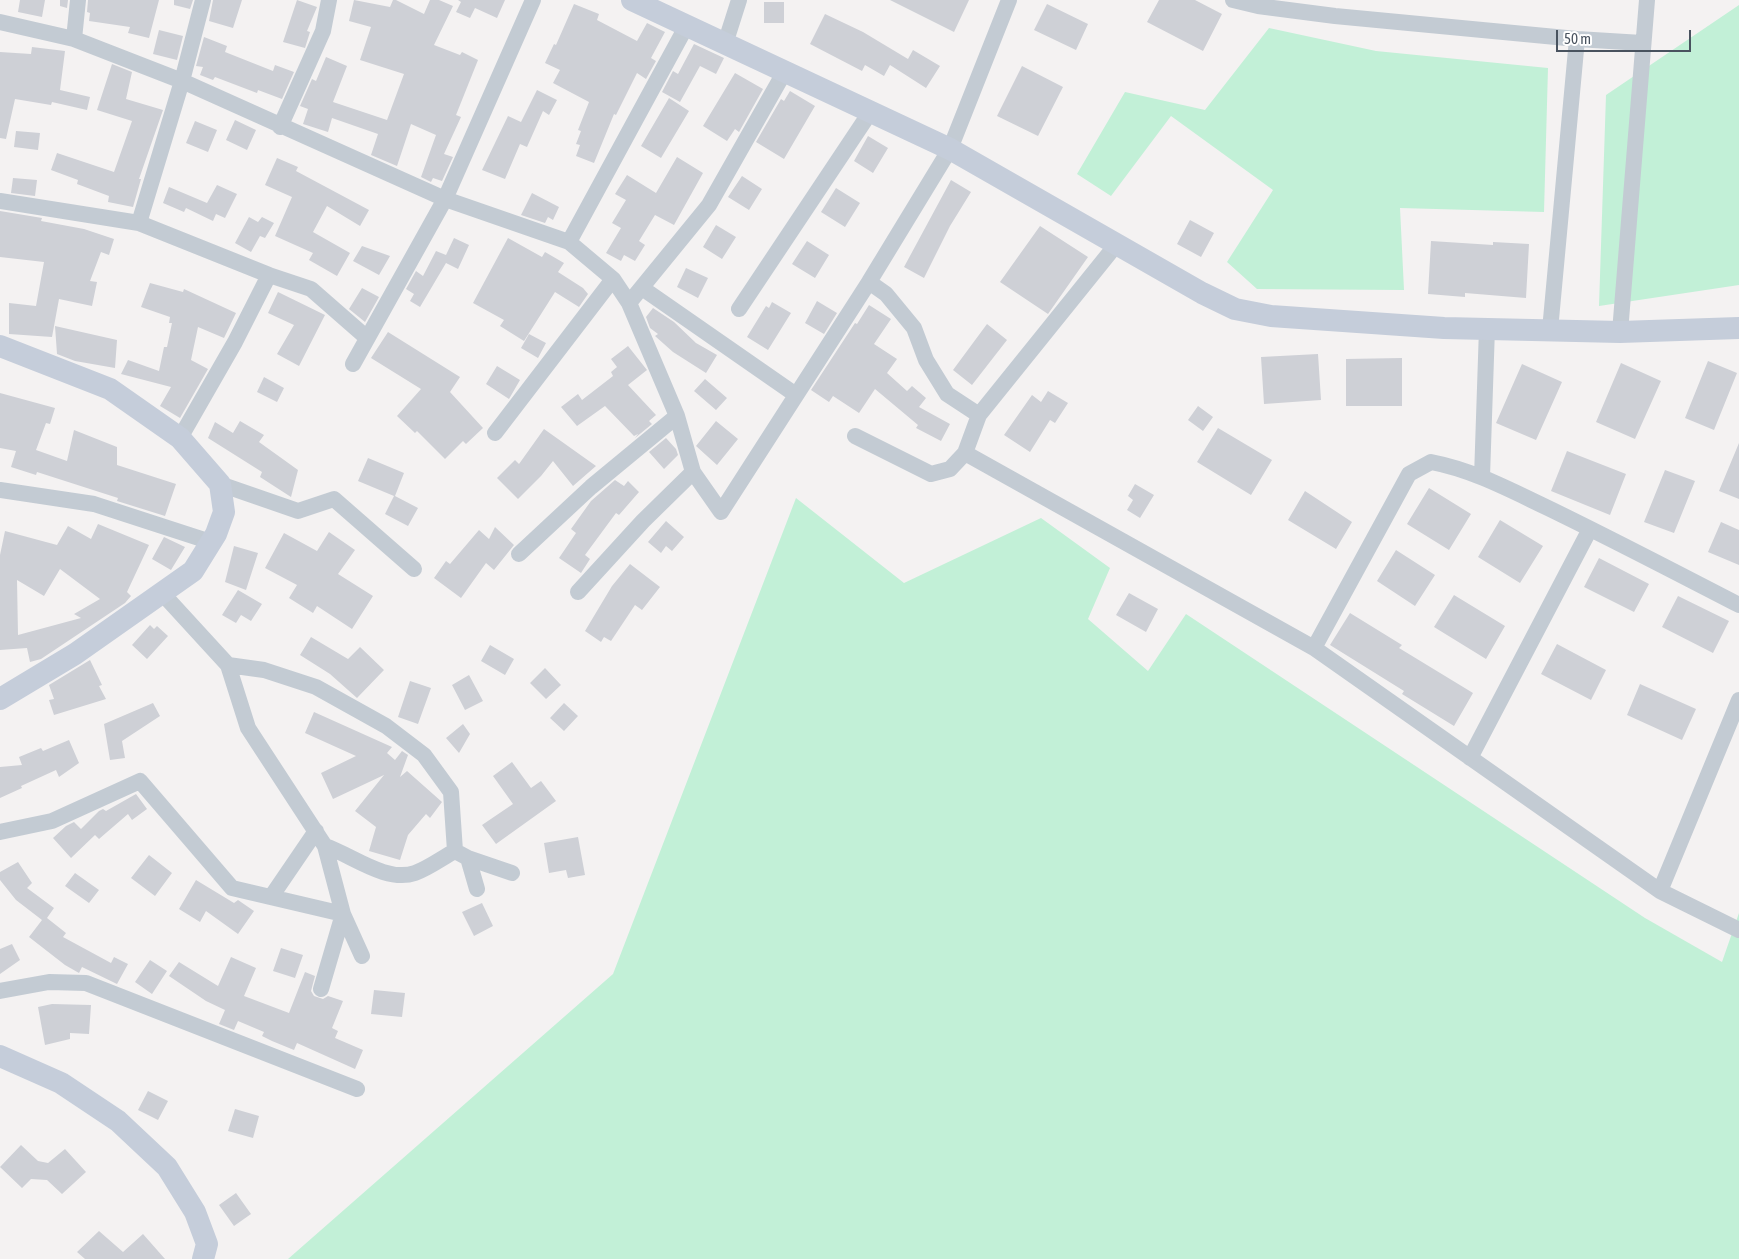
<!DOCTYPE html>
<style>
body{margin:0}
#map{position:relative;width:1739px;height:1259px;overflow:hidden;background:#f4f2f2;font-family:"Asap Condensed",sans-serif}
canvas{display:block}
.scale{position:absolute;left:1556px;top:30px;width:135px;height:22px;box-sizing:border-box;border:2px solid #49535f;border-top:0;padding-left:6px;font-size:15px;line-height:18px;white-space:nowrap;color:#49535f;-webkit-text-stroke:4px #fff;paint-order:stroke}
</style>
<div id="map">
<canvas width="1739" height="1259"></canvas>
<div class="scale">50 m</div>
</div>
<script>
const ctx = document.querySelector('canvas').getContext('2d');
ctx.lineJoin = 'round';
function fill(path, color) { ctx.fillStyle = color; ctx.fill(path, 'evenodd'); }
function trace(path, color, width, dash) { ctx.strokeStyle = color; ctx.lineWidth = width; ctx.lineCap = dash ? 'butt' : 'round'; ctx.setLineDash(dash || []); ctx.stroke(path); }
const green = new Path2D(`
 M1739 5V285L1599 306 1606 95Z
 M1269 28 1376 51 1548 68 1544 212 1400 208 1404 290 1257 289 1227 262 1273 190 1171 116 1111 196 1077 174 1125 92 1205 110Z
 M796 498 904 583 1041 518 1110 568 1088 619 1148 671 1186 614 1645 918 1722 962 1739 913V1259H288L613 974Z`);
const building = new Path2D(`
 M20 0H45L42 17 18 12Z
 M60 0H68L67 8 60 6Z
 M88 0H159L149 38 128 33 130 27 89 21 90 13 87 12Z
 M174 0H193L190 9 174 5Z
 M213 0H242L233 28 209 21Z
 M297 0 317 7 307 31 310 32 305 48 283 42Z
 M354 0 390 7 393 0H396L424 14 430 0H439L453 6 434 45 460 55 462 52 478 60 456 115 461 117 444 154 453 157 442 181 433 178 431 182 421 177 436 135 411 124 397 166 371 155 378 134 332 118 328 132 303 124 308 109 300 106 312 79 316 81 326 57 347 66 333 102 387 120 404 74 360 60 371 27 349 21Z
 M458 0H505L497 18 475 8 470 18 456 12 461 2Z
 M890 0H969L954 32Z
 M1159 0H1195L1222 14 1203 51 1147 22Z
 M764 2H784V23H764Z
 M574 4 599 14 597 20 637 41 647 23 665 32 651 58 656 61 646 79 637 73 616 115 614 114 594 163 576 156 580 145 576 144 581 131 578 130 589 102 553 83 560 70 545 63 554 44 556 45Z
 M1047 4 1088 24 1076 50 1034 30Z
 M825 14 863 32 908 59 913 50 940 66 926 88 890 65 884 76 865 65 862 71 810 44Z
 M159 30 183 36 177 60 153 54Z
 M204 37 227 46 225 52 273 71 275 65 294 72 282 99 258 90 257 93 215 77 213 80 200 75 203 67 196 66Z
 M694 44 724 58 716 74 700 66 680 102 662 92 673 71 678 74Z
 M32 47 65 51 60 90 90 97 87 110 52 102 51 105 15 99 6 139 0 138V52L31 54Z
 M112 64 132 72 126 99 163 110 139 179H141L133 207 108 202 109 196 77 184 78 180 51 170 57 153 114 172 132 121 97 110Z
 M1022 66 1063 87 1038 136 997 116Z
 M735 73 763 89 739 132 735 129 727 141 703 126Z
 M537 90 557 100 549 115 543 111 527 147 520 144 505 179 482 170 508 116 521 122Z
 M790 91 815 106 784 159 756 142 781 99 784 101Z
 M669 98 689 111 661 158 641 146Z
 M235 120 256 130 247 150 226 140Z
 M195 121 217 130 208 152 186 143Z
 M16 131 40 133 38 150 14 147Z
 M868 136 888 148 873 173 854 161Z
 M677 157 703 173 674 225 655 215 639 241 645 245 635 261 624 255 621 261 606 253 621 228 612 223 626 200 615 194 627 175 656 193Z
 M277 158 298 167 296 171 369 210 360 226 327 206 313 232 350 253 337 276 309 260 313 253 275 236 292 197 265 185Z
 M742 176 762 189 749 210 728 197Z
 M13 178 37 180 35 196 11 193Z
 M951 180 971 192 950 226 924 278 904 267Z
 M217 185 237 194 225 218 216 214 213 221 186 208 184 212 163 203 169 187 207 203Z
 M836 188 860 203 845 227 821 212Z
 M532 193 559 207 553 220 548 217 545 223 521 215Z
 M0 211 42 218 41 221 84 229 114 239 109 255 101 252 90 281 97 282 92 306 59 299 52 337 9 334V303L36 306 44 262 0 257Z
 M249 217 258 222 262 217 274 223 265 238 260 236 251 252 235 243Z
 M1190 220 1214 233 1201 257 1177 244Z
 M716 225 736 237 722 259 703 247Z
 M1040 226 1088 257 1048 314 1000 282Z
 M454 238 469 245 458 269 446 263 420 307 410 301 414 294 406 289 416 271 423 276 436 251 446 255Z
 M508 238 542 257 545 252 564 263 558 272 583 288 588 294 579 307 555 292 524 341 500 326 504 320 473 303Z
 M807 241 829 255 815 278 792 264Z
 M1431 241 1493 245V242L1529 244 1526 298 1465 293V297L1428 294Z
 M362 246 390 256 379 275 353 261Z
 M686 268 708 278 698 298 677 287Z
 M150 283 183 292 184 289 236 313 224 338 198 327 191 360 208 369 180 418 160 406 171 387 121 374 128 360 159 371 164 347H167L172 323H169L170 317 141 307Z
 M362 288 379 297 365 322 349 309Z
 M278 292 325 315 299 366 277 354 294 325 268 313Z
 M817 301 837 313 824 334 805 323Z
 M772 302 791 313 768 350 747 337 766 306 769 308Z
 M869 305 891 319 874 344 897 359 887 373 907 391 912 386 926 398 919 407 950 424 941 441 916 428 918 425 875 389 859 413 833 396 829 402 811 390 855 323 857 324Z
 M653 308 674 322 696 343 717 355 706 373 673 352 655 336 658 334 650 328 646 317Z
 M987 324 1007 340 972 385 953 370Z
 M55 326 117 340 115 368 75 361 57 354Z
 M388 332 460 377 450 392 483 428 466 444 463 441 445 459 417 431 415 433 397 416 421 389 371 358Z
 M529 334 546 343 538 358 521 348Z
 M628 346 647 370 628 385 656 415 649 421 652 424 635 438 638 434 634 436 605 406 577 426 561 407 578 394 582 400 613 376 611 372 617 367 611 359Z
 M1318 354 1321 400 1264 404 1261 357Z
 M1402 358V406H1346V359Z
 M1708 361 1737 373 1714 430 1685 418Z
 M1621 363 1661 381 1635 439 1596 422Z
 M1522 364 1562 382 1536 440 1496 423Z
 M497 366 520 380 509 399 486 384Z
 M264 377 284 388 277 402 257 392Z
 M705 379 727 398 716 410 694 391Z
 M1048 391 1068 403 1055 423 1050 420 1030 452 1004 435 1032 395 1041 402Z
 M0 393 55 408 50 424 46 423 36 450 67 461 74 430 117 447V465L176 484 165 516 117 501 118 498 37 472 36 475 11 467 16 451 0 448Z
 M1198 406 1213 417 1203 431 1188 420Z
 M240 421 264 435 259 442 298 470 291 497 260 477 262 472 208 438 215 422 233 433Z
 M716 421 738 439 717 465 696 446Z
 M1218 428 1272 460 1251 495 1197 462Z
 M544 429 596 466 573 486 553 461 541 476 518 499 497 478 515 460 519 464Z
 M666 438 676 449 678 455 664 469 649 452Z
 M1739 443V499L1719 491Z
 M1567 451 1626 474 1610 515 1551 491Z
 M368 458 404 473 395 496 418 508 408 526 385 514 394 496 358 481Z
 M1665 470 1695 481 1674 533 1644 522Z
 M615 480 624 486 628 481 639 492 619 515 616 513 585 555 590 559 581 573 559 558 576 533 571 529 591 501Z
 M1135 484 1154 495 1140 518 1127 510 1133 500 1128 496Z
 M1429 488 1471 514 1449 550 1407 524Z
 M1305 491 1352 522 1336 549 1288 520Z
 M1500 520 1543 546 1520 583 1478 557Z
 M666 521 684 537 672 551 666 546 661 553 648 542Z
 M1721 522 1739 530V565L1708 552Z
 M98 524 149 545 127 592 131 596 125 603 41 659 30 662 27 648 0 650V555L5 531 57 545 68 526 91 539ZM60 569 100 599 74 614 81 618 18 635 17 580 44 596Z
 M495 527 514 545 494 570 486 563 461 598 434 578 446 561 450 564 479 530 489 539Z
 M329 532 355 550 338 574 373 596 352 629 317 606 313 613 289 598 297 585 265 568 284 533 317 551Z
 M164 537 185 547 171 570 152 559Z
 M234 546 258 553 246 590 225 582Z
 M1396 550 1435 575 1415 606 1377 581Z
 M1599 558 1649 584 1634 612 1584 587Z
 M630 564 660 587 642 610 635 605 611 641 604 637 601 642 585 631 612 586Z
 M238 590 262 604 251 621 241 615 236 623 222 615Z
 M1129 593 1158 609 1146 632 1116 615Z
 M1454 595 1505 626 1486 659 1434 627Z
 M1678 596 1729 621 1713 653 1662 627Z
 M1350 613 1402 645 1399 648 1473 693 1454 726 1402 694 1404 691 1330 645Z
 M150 625 154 629 157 626 168 636 147 659 132 645Z
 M311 637 348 659 360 647 384 670 357 698 330 674 300 655Z
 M1557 644 1606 670 1591 700 1541 674Z
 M490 645 514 659 505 675 481 661Z
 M90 660 102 685 99 686 106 699 54 715 49 700 54 699 49 685Z
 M545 668 561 685 546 699 530 683Z
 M469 675 483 701 465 710 452 685Z
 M410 681 431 688 418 724 398 717Z
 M1640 684 1696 709 1682 740 1627 715Z
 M153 703 160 716 122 741 125 758 110 760 104 724Z
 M564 703 578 716 564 731 550 718Z
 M314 712 392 747 387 753 395 760 402 751 408 755 400 777 407 771 442 802 430 818 426 814 408 835 400 860 369 851 376 827 355 811 384 775 333 799 321 773 356 756 305 733Z
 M463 724 470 734 459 753 446 738Z
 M69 740 79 763 59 777 56 770 21 786 22 788 0 798V767L22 765 19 757 41 748 43 751Z
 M512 762 531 788 541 781 556 801 496 844 482 825 513 804 493 776Z
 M136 794 147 809 132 820 128 814 99 839 95 835 71 858 53 838 66 826 74 822 81 829 99 811 103 809 106 811Z
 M578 837 585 875 568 878 566 870 549 873 544 843Z
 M149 855 172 873 155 896 131 878Z
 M18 862 32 883 27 888 54 908 47 918 66 933 63 937 111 963 114 957 128 964 117 984 82 967 79 973 65 965 29 937 42 920 16 900 0 880V872Z
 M75 873 99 890 89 903 65 886Z
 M196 880 234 903 238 900 254 911 238 934 206 911 200 922 179 909Z
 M482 903 493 926 474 936 462 912Z
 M12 944 20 960 0 974V949Z
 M281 948 303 955 295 978 273 971Z
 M231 957 256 968 244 996 289 1013 305 972 315 976 311 991 314 996 323 999 328 996 343 1001 332 1028 338 1031 335 1038 363 1050 355 1069 297 1043 294 1050 272 1041 262 1036 264 1032 238 1021 234 1030 219 1024 225 1010 206 1001 169 976 179 962 218 986Z
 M150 960 167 971 152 994 135 982Z
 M374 990 405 993 402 1017 371 1014Z
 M52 1004 91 1005 89 1034 70 1033V1039L45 1045 38 1007Z
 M148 1091 168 1101 158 1120 138 1110Z
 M235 1109 259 1116 253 1138 228 1131Z
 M21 1145 38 1161 48 1163 65 1149 86 1172 62 1194 47 1180 31 1179 22 1188 0 1167Z
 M236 1193 251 1214 234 1226 219 1205Z
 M99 1231 123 1252 143 1234 165 1259H85L77 1252Z`);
const street = new Path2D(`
 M1233 0 1258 6 1335 16 1577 39
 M0 22 74 39 182 81 445 199 569 242 613 279 629 303 677 416 693 472 721 512 869 282 950 149 1009 0
 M74 39 78 0
 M725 44 739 0
 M280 127 323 31 329 0
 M0 201 139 223 269 275 311 289 367 338
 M139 223 182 81 203 0
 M569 242 687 25
 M869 282 886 294 914 328 926 360 947 394 979 415
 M642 288 796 395
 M629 303 709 205 785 71
 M739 309 871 111
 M1550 330 1577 39 1642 43
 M1620 332 1647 0
 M353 364 445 199 533 0
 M495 433 613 279
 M855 436 931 474 950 469 965 453 979 415 1116 245
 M180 438 235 342 269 275
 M965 453 1314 648 1660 891 1739 930
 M1482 477 1487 328
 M220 484 298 511 334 499 414 569
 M0 490 94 504 211 542
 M519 554 591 487 677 416
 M578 592 643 521 693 472
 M162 593 228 665 248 728 325 846C352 855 386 883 415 873 429 868 442 858 455 851L451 792 424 755 386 726 316 687 264 670 228 665
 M1314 648 1409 474 1431 462C1473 470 1510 490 1548 508 1612 539 1675 572 1739 605
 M1470 758 1590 529
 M0 832 52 821 140 781 232 888 343 914 362 956
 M455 851 468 858 512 873
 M468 858 477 889
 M1660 891 1739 700
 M271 897 316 831
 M321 989 343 914 325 846
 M0 991 49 982 86 983 357 1089`);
const secondary = new Path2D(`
 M632 0 950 149 1202 293 1235 309 1271 316 1444 328 1620 332 1739 328
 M0 346 110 389 180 438 220 484 224 512 216 534 193 571 75 654 0 699
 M0 1056 61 1083 118 1121 167 1167 195 1212 207 1244 203 1259`);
fill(green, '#c2f0d7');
fill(building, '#ced0d6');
trace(street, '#c3cbd3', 16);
trace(secondary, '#c5cdda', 22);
</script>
